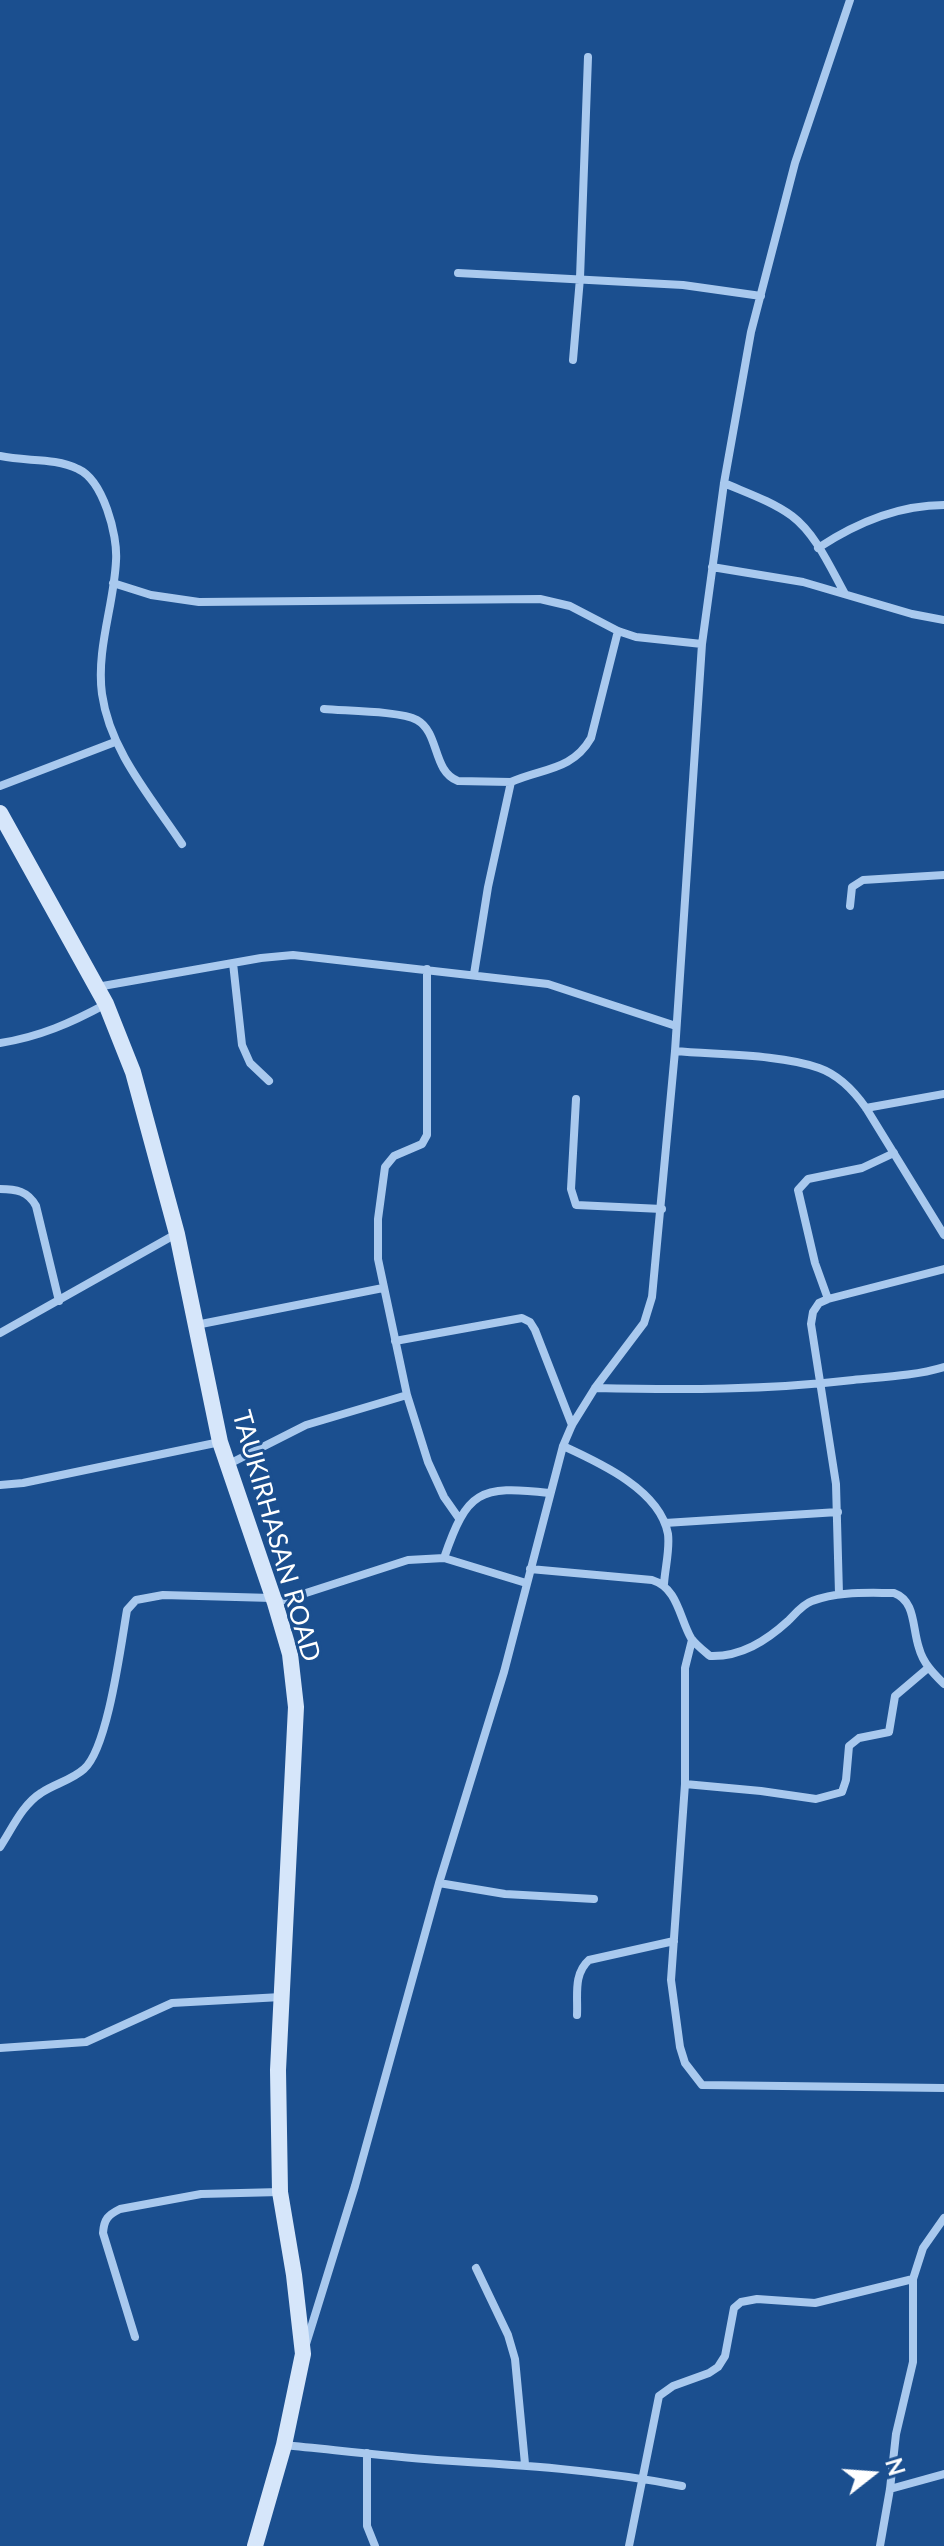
<!DOCTYPE html>
<style>
body{margin:0}
#map{position:relative;width:944px;height:2546px;overflow:hidden;background:#1b4f8f;font-family:Lato,sans-serif}
canvas{display:block}
.north{position:absolute;left:832px;top:2434px;width:80px;height:80px;-webkit-text-stroke:6px #1b4f8f;paint-order:stroke;rotate:73deg;font-size:22px;font-weight:700;line-height:32px;text-align:center;color:#fff}
.north::after{content:'';display:block;margin:auto;width:28px;height:36px;background:#fff;clip-path:polygon(50% 0,100% 100%,50% 72%,0 100%)}
</style>
<div id="map">
<canvas width="944" height="2546"></canvas>
<div class="north">N</div>
</div>
<script>
const ctx = document.querySelector('canvas').getContext('2d');
ctx.lineJoin = 'round';
function trace(path, color, width, dash) { ctx.strokeStyle = color; ctx.lineWidth = width; ctx.lineCap = dash ? 'butt' : 'round'; ctx.setLineDash(dash || []); ctx.stroke(path); }
function drawText(font, color, halo, rows, align = 'center') {
  ctx.font = font + ' Lato,sans-serif'; ctx.lineWidth = 6; ctx.setLineDash([]); ctx.textBaseline = 'middle'; ctx.strokeStyle = halo; ctx.fillStyle = color; for (const [text, x, y, turn = 0] of rows) {
    ctx.save(); ctx.translate(x, y); ctx.rotate((+turn || 0) * Math.PI / 180); ctx.textAlign = isNaN(turn) ? turn : align; if (halo) ctx.strokeText(text, 0, 0); ctx.fillText(text, 0, 0); ctx.restore();
  }
}
const street = new Path2D(`
 M458 273 683 285 761 296
 M573 360 580 278 588 57
 M0 456C25 462 54 457 78 469 103 480 118 535 116 561 114 605 96 649 102 694 110 751 151 797 182 844
 M724 483C747 493 771 501 792 516 816 534 831 569 845 594
 M818 548C856 523 898 505 944 505
 M712 567 803 582 912 614 944 620
 M113 583 151 595 199 602 540 599 570 606 618 631 636 637 702 644
 M324 709C345 711 401 711 417 720 440 733 432 771 458 781L511 782
 M0 786 115 742
 M850 906 852 887 863 880 944 875
 M233 963 242 1045 250 1063 269 1081
 M427 969V1135L422 1144 394 1156 385 1167 378 1219V1259L407 1395 428 1462 444 1497 458 1517
 M474 974 488 887 511 782C542 768 572 771 591 738L618 631
 M97 987 261 958 293 955 548 984 676 1026
 M0 1043C39 1037 71 1023 106 1004
 M675 1051C717 1055 780 1054 819 1068 839 1075 854 1091 866 1108L944 1235
 M576 1099 571 1189 576 1205 662 1209
 M866 1108 944 1094
 M0 1189C16 1189 28 1191 36 1206L59 1301
 M828 1299 815 1263 798 1190 808 1179 862 1168 894 1153
 M196 1325 383 1288
 M0 1333 176 1234
 M395 1341 522 1318 530 1322 535 1330 572 1425
 M595 1388C682 1390 767 1390 853 1380 883 1377 914 1376 944 1367
 M563 1446C600 1463 660 1490 668 1534 670 1550 665 1568 664 1584
 M227 1465 306 1425 407 1395
 M0 1485 23 1483 220 1442
 M665 1523 838 1512
 M444 1558C467 1491 479 1485 549 1493
 M530 1569 652 1580C678 1588 679 1617 691 1638 696 1645 704 1651 710 1656 741 1657 766 1641 788 1621 795 1614 803 1604 812 1601 838 1591 867 1593 894 1593 916 1601 912 1628 919 1648 923 1663 933 1673 944 1684
 M839 1594 836 1484 811 1324 813 1312 819 1303 828 1299 944 1269
 M275 1603 408 1560 444 1558 526 1583
 M692 1640 685 1668V1784L671 1980 680 2047 685 2063 702 2085 944 2088
 M685 1784 761 1791 816 1799 842 1792 846 1780 849 1746 859 1738 889 1732 895 1696 928 1668
 M0 1847C12 1829 22 1805 41 1793 54 1784 72 1780 84 1769 108 1748 121 1644 127 1610L136 1600 163 1595 272 1598
 M439 1883 505 1894 594 1899
 M577 2015C578 1996 573 1974 589 1960L674 1941
 M0 2048 86 2042 172 2003 281 1997
 M476 2268 508 2335 515 2359 525 2464
 M135 2337 103 2233C104 2219 108 2215 120 2209L201 2194 280 2192
 M306 2344 355 2186 439 1883 504 1672 563 1446 572 1425 595 1388 644 1323 652 1297 675 1051 702 644 724 483 751 332 795 163 850 0
 M284 2445C335 2450 386 2456 437 2460 520 2465 601 2470 682 2486
 M367 2453V2526L375 2546
 M890 2489 944 2474
 M629 2546 659 2396 673 2386 709 2373 718 2367 725 2356 734 2308 741 2302 757 2299 815 2303 913 2279
 M880 2546 890 2489 896 2434 913 2362V2279L923 2248 944 2218`);
const secondary = new Path2D(`
 M0 813 106 1004 133 1072 177 1234 220 1442 275 1603 290 1654 296 1707 278 2070 280 2192 294 2275 303 2354 284 2445 255 2546`);
const streetNames = [
 ["TAUKIRHASAN ROAD",276,1536,74]
];
trace(street, '#a9c9ee', 8);
trace(secondary, '#d6e6fa', 16);
drawText('26px', '#fff', '#1b4f8f', streetNames);
</script>
